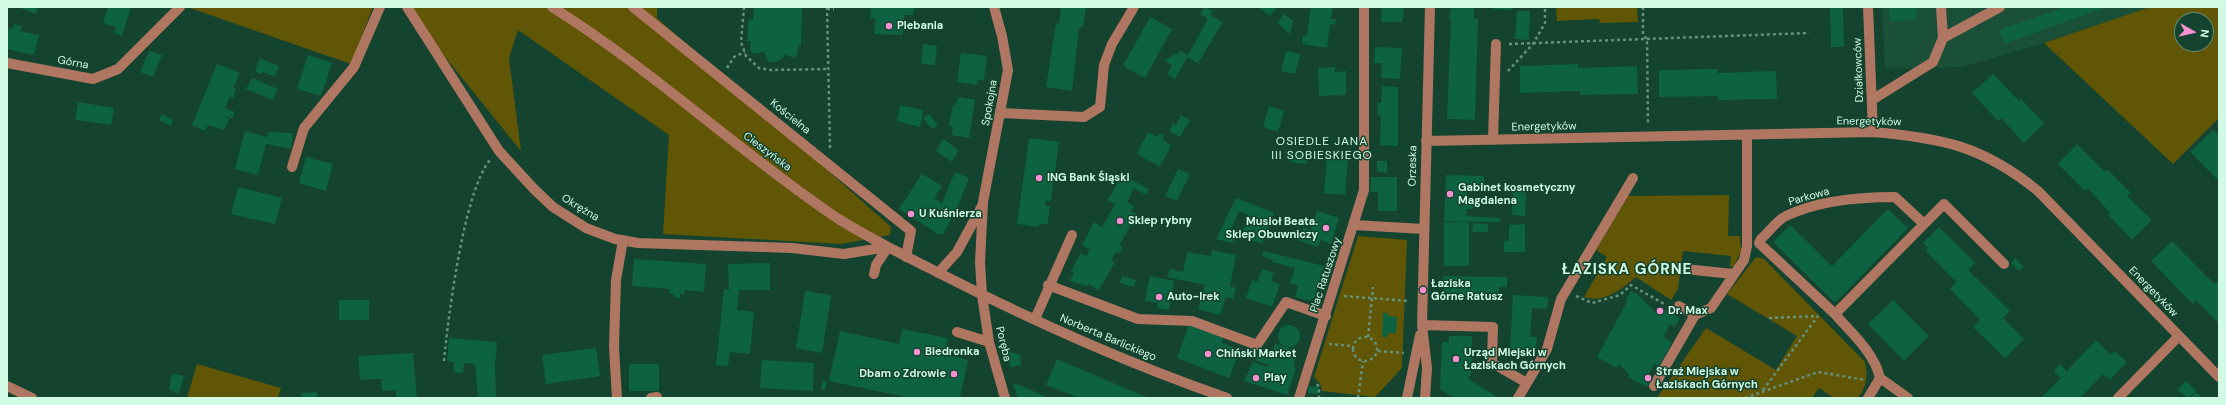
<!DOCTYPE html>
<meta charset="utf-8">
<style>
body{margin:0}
#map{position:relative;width:2226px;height:405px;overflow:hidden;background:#14432f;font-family:"DM Sans",sans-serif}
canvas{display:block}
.frame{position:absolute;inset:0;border:8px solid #d0fae3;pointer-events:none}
.north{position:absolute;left:2174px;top:12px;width:40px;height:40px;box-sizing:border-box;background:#14432f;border:1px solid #5f8c77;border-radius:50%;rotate:98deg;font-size:11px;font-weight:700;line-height:16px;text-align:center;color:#d0fae3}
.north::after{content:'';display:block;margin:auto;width:14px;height:18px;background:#f591d2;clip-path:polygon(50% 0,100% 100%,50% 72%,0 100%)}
</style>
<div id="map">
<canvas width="2226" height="405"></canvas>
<div class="frame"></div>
<div class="north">N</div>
</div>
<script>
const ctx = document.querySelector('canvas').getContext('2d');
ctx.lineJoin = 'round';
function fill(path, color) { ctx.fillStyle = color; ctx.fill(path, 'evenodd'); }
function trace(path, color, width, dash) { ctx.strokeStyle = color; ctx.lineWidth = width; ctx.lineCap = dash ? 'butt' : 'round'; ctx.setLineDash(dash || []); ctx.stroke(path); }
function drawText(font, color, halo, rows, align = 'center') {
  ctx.font = font + ' "DM Sans",sans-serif'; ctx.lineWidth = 3; ctx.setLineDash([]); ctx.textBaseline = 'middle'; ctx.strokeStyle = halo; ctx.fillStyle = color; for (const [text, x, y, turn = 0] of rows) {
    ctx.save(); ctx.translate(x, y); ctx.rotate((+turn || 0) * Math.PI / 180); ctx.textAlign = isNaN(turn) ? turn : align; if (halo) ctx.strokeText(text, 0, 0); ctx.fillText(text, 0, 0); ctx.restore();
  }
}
const built = new Path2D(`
 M1882 7H2150L2044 43 1962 67 1885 69Z`);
const green = new Path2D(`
 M192 7H373L351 64 190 8Z
 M413 7H657V18L891 227 890 235 841 244 663 234 669 135 518 30 509 58 521 151 437 47 418 19Z
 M1556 7H1637L1638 22 1600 23 1599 19 1557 21Z
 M2150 7H2219V118L2173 164 2044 43ZM2182 20H2206V44H2182Z
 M1729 195 1728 236H1740L1741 251 1734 266 1730 267 1731 256 1683 251 1678 289 1671 300 1636 277C1622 289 1603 304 1584 297L1607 257 1596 250 1628 196Z
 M1358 236 1407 240 1402 368 1375 397 1322 391 1320 383 1314 377Z
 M1756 257 1764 259 1865 362C1868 376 1867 386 1858 398H1834L1819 388 1812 398H1657L1706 328 1776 370 1797 336 1727 294Z
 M197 364 281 388 278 398H187Z`);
const building = new Path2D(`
 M18 7H38L36 14Z
 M108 7H131L122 36 114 33 116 27 103 23Z
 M754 7H802L801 46 798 45 797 54 794 58 784 54V57L776 62H769L764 52 753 54 750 50 751 41H747L749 19 753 20Z
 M871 7H914L913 15H904L903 35 874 34 875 18H870Z
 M1061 7H1086L1083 27H1079L1072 91 1046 87 1056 23 1059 24Z
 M1204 7 1213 11 1210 15 1223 22 1198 63 1187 57 1175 79 1167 74 1172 65 1165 61 1174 54 1176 55 1180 51 1188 55 1208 19 1200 14Z
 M1258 7H1277L1270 16Z
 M1311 7H1333L1331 19H1336L1335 25 1330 24 1327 48 1302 44 1303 36H1307Z
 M1382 7H1404L1402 22H1381Z
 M1451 7H1474V19H1478L1475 120 1447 119 1451 19H1449Z
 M1493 7H1512V10L1493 9Z
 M1830 7H1843L1844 47H1831Z
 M1889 7H1916L1917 20 1890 21Z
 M2065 7H2107L2004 44 1999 30Z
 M1517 11H1530L1529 40 1515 39Z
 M1284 14 1293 21 1290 34 1277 23Z
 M1150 17 1172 29 1145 78 1126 68 1124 64Z
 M14 24 22 26 20 31 39 35 34 55 7 49V28L13 29Z
 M923 44 937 46 935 65 921 64Z
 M1375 47 1402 48 1400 79 1381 78 1382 63H1374Z
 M149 51 162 55 153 77 140 72Z
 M1286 51 1300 54 1295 74 1281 71Z
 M961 53 987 56 984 81 978 80 977 85 957 82Z
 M308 55 332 63 321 96 297 89Z
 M260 58 279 66 275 77 263 72 261 74 255 71Z
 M217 64 240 73 233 88 236 89 233 98 230 97 225 108 235 112 232 119 222 114 229 119 224 130 208 125 205 131 192 125Z
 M1578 64V68L1637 66 1638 94 1580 95V91L1520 93V66Z
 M1335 67V72L1346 71V95L1319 96 1318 68Z
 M1717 69 1718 73 1776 71 1777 99 1718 100V96L1659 97V70Z
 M1993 74 2019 101 2021 99 2044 123 2024 143 2001 118 1998 121 1972 93Z
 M252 78 278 89 273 100 246 89Z
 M1382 86 1398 87V146L1380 145 1381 116H1378L1377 103H1381Z
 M958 97 975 100 969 138 952 135 953 126H949L953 105H956Z
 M78 102 114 108 111 125 75 120Z
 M900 105 923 110 920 127 897 121Z
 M1269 106 1284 111 1278 132 1263 127Z
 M162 114 173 120 171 126 159 120Z
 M929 114 938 125 932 129 923 118Z
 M1181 115 1190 120 1180 137 1169 131 1173 123 1176 125Z
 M2213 130 2219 136V181L2190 152Z
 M245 131 267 137 268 132 293 133 291 149 266 144 258 175 235 169Z
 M1148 132 1157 137 1160 133 1164 135 1163 140 1171 145 1160 167 1137 154Z
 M1029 138 1059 142 1051 201 1046 200 1045 206H1050L1048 222 1047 224H1041L1037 227 1017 224Z
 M943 139 959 150 952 162 936 151Z
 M2077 144 2105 172 2107 169 2131 193 2127 196 2152 220 2132 240 2108 215 2110 213 2088 188 2085 191 2058 164Z
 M1291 153 1308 154 1307 164 1290 162Z
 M306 157 333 164 326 191 299 183Z
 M1327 158 1348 159 1345 195 1324 193Z
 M1377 161H1387V173L1377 172Z
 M1178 169 1190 174 1177 201 1165 196Z
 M955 172 969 178 956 211 943 234H938L899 209 922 174 942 186 934 198 942 203Z
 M1122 175 1149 189 1146 195 1134 188 1127 202 1134 206 1131 211 1137 214 1119 246 1123 247 1119 253 1116 252 1111 260 1115 262 1099 290 1088 284 1087 286 1070 281 1074 273 1071 271 1081 253 1086 256 1090 250 1082 245 1094 222 1102 227 1115 204 1108 200Z
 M1446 175 1484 176V191L1467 190V201H1474L1473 209H1467L1466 216 1500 218V222L1444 221Z
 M1371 177H1397V211H1378V192H1370Z
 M238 187 282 198 275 224 231 214Z
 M1513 188 1526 189 1525 216 1512 215Z
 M1236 198 1274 213 1262 244 1241 236 1249 215 1239 211 1230 231 1227 230 1225 235 1234 239 1232 243 1216 239Z
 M1888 209 1908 228 1835 303 1773 242 1790 225 1832 266Z
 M1317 211 1339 218 1331 244 1321 240 1318 247 1298 240 1303 228 1311 230Z
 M1444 222H1469V266H1444Z
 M1473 223 1488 224V232H1472Z
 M1525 224V252H1504V241H1509V225Z
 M1939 227 1975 263 1968 270 2010 311 2003 318 2024 339 2005 358 1973 327 1980 320 1950 289 1956 282 1926 251 1928 248 1923 243Z
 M2172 241 2214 284 2219 281V324L2196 300 2193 304 2151 261Z
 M1212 250 1236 255 1230 286 1236 288 1233 299 1226 297 1220 315 1198 309 1205 285 1167 277 1170 269 1183 272 1187 252 1211 256Z
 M1263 251 1324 266 1314 298 1309 301 1295 297 1298 286 1290 283 1295 268 1272 262 1273 260 1263 257Z
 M2015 258 2024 267 2019 271 2011 263Z
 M634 259 706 264 704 292 685 290 684 294H680V298H675L673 294 669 293 670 289 632 286Z
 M770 263V290H739L737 310 754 312 750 354 730 352 728 366 716 365 724 289 729 290 728 264Z
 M1262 269 1274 273 1271 281 1280 284 1272 307 1246 298 1252 280 1257 282Z
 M1122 276 1136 280 1134 287 1120 283Z
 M1150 276 1174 281 1169 310 1157 308 1158 303 1145 301Z
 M1443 276 1507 277V287H1499V293H1474V299H1443Z
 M805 291 831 295 822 353 796 348Z
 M1631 291 1642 297 1641 298 1656 312 1659 307 1680 318 1675 327 1670 324 1663 337 1672 342 1659 366 1654 364 1649 374 1653 376 1647 387 1628 377 1629 374 1619 364 1617 368 1597 357 1627 302 1625 301Z
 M1513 295 1548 297 1547 309 1532 308 1530 337H1537L1536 350 1510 349Z
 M339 300H369V320H339Z
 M1893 300 1929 336 1904 361 1868 324Z
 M1383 313H1388V316L1397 317 1396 333H1388L1387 337H1382Z
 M1189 325 1223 338 1222 343 1240 350 1229 378 1177 358Z
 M1278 336a11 11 0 1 1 22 0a11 11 0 1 1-22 0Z
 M902 329 948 338 944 354 968 360 960 398H911L829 381 840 331 899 344Z
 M1449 336H1472L1471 375 1468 379 1499 398H1454L1440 389 1442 342H1449Z
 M449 338 497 342 495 365 496 398H478L475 364 464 363 463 373 454 372V362L447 361Z
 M2096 340 2111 355 2115 351 2127 362 2110 380 2103 374 2080 398H2041L2061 378 2054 371 2060 364 2067 371Z
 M1275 344 1298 351 1293 366 1296 368 1287 395 1244 381 1253 362 1267 367 1268 365 1256 361 1260 350 1272 354Z
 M596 348 600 376 546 384 542 355Z
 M1005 350 1020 355 1021 365 1011 367Z
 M413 353 417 398H396V390L382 391 381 379 360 380 358 356Z
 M1057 359 1118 385 1150 398H1078L1069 394 1046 385Z
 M762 360 814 363 813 391 760 388Z
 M629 364H659V391H629Z
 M175 374 184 376 179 394 169 390 172 375Z
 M823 381 827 382 825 390 821 389Z
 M2186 381 2196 391 2188 398 2177 390Z
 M1013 383 1029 389 1048 398H1018Z
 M1308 386 1318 387V394L1308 393Z
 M317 392V398H302V393Z
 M2196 392 2203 398H2190Z`);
const path = new Path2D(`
 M744 7 741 42 746 56 759 68 771 70 828 69
 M827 7 830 149
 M1643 7V35L1647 39 1648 125
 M827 9H834
 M1509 44 1809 33
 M727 68 734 57 745 52
 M1508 71 1533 44 1545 23V7
 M1344 296 1408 301
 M1576 296 1592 303 1620 295 1631 285 1666 305
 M1769 318 1818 316
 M1353 349a12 12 0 1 1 24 0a12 12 0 1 1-24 0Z
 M1368 337 1373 287
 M1329 344 1353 346
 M1378 351 1404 353
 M444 361C448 317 464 191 490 160
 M1317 384 1319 387V398
 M1763 390 1818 316
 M1358 398 1363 361
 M1745 398 1818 372 1865 380`);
const minor = new Path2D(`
 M407 7 499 151 534 189 553 207 586 228 615 239 638 243 792 248 844 254 888 247
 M552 7C651 69 737 150 834 216 869 239 908 257 945 276 1035 322 1132 365 1227 398
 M633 7 911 231 906 257
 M994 7 1002 36 1008 70 983 202 980 262 982 295 989 342 1005 398
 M1868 7 1873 132
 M1943 38 2000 7
 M7 63 93 79 118 69 180 7
 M1872 100 1933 62 1943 38 1941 7
 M1001 113 1084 117 1100 107 1104 65 1112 44 1134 7
 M1493 140 1496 44
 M1426 141 1873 132C1942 138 1983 146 2038 191L2219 377
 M292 167 304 128 354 67 380 7
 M1354 225 1424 229
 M1685 269 1733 274
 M938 273 957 252 982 206
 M874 274 876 265 888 247
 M1048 285 1138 319 1192 321 1257 345 1286 302 1326 316
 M1679 306 1695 315 1711 308 1744 260 1747 246V136
 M1835 314 1759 243 1761 239C1769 232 1777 220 1786 216 1819 200 1859 197 1895 197L1923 223
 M1035 319 1072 235
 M1422 325 1493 327 1492 363 1527 383 1547 349 1561 299 1633 178
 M957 332 989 342
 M7 386 32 398
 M1654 386 1695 315
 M617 398 614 347 616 280 623 240
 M651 398 657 397
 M1299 398 1364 190V7
 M1407 398 1420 335
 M1425 398 1427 368 1422 325 1430 7
 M1518 398 1527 383
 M1868 398 1880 378
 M1908 398 1880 378C1874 352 1852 334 1835 314L1944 204 2004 264
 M2118 398 2179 336`);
const markers = [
 [889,26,4,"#f591d2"],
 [1039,178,4,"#f591d2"],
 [1450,194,4,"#f591d2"],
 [911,214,4,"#f591d2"],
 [1120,221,4,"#f591d2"],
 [1326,228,4,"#f591d2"],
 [1423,290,4,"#f591d2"],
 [1159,297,4,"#f591d2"],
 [1660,311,4,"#f591d2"],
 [917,352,4,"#f591d2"],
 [1208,354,4,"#f591d2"],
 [1456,359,4,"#f591d2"],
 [954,374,4,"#f591d2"],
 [1256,378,4,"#f591d2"],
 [1648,378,4,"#f591d2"]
];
const poiNames = [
 ["Plebania",897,26],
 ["ING Bank Śląski",1047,178],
 ["Gabinet kosmetyczny",1458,188],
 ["Magdalena",1458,201],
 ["U Kuśnierza",919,214],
 ["Sklep rybny",1128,221],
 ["Musioł Beata.",1318,222,"right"],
 ["Sklep Obuwniczy",1318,235,"right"],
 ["Łaziska",1431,284],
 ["Górne Ratusz",1431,297],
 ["Auto-Irek",1167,297],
 ["Dr. Max",1668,311],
 ["Biedronka",925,352],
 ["Urząd Miejski w",1464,353],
 ["Łaziskach Górnych",1464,366],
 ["Chiński Market",1216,354],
 ["Straż Miejska w",1656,372],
 ["Łaziskach Górnych",1656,385],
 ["Dbam o Zdrowie",946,374,"right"],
 ["Play",1264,378]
];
const streetNames = [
 ["Górna",73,63,10],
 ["Działkowców",1859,70,-92],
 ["Spokojna",990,103,-80],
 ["Kościelna",790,117,39],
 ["Energetyków",1869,122,1],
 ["Energetyków",1544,127,-1],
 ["Cieszyńska",767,152,37],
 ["Orzeska",1413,166,-89],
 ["Parkowa",1809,197,-16],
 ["Okrężna",580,208,31],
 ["Plac Ratuszowy",1326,275,-72],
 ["Energetyków",2153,292,46],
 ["Norberta Barlickiego",1108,338,23],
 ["Poręba",1003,344,76]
];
const neighbourhoodNames = [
 ["OSIEDLE JANA",1322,142],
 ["III SOBIESKIEGO",1322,156]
];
const districtNames = [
 ["ŁAZISKA GÓRNE",1627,270]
];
fill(built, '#1a4f38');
fill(green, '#605605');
fill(building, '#0d6242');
trace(path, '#64917b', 2.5, [3, 3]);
trace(minor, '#af7661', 10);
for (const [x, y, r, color] of markers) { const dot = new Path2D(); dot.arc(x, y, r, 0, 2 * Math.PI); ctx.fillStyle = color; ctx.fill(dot); trace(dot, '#14432f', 1.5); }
drawText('bold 11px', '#d0fae3', '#14432f', poiNames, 'left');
drawText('11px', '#d0fae3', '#14432f', streetNames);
ctx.letterSpacing = '1px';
drawText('12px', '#d0fae3', '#14432f', neighbourhoodNames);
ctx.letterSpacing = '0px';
ctx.letterSpacing = '1px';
drawText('bold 15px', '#d0fae3', '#14432f', districtNames);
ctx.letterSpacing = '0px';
</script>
